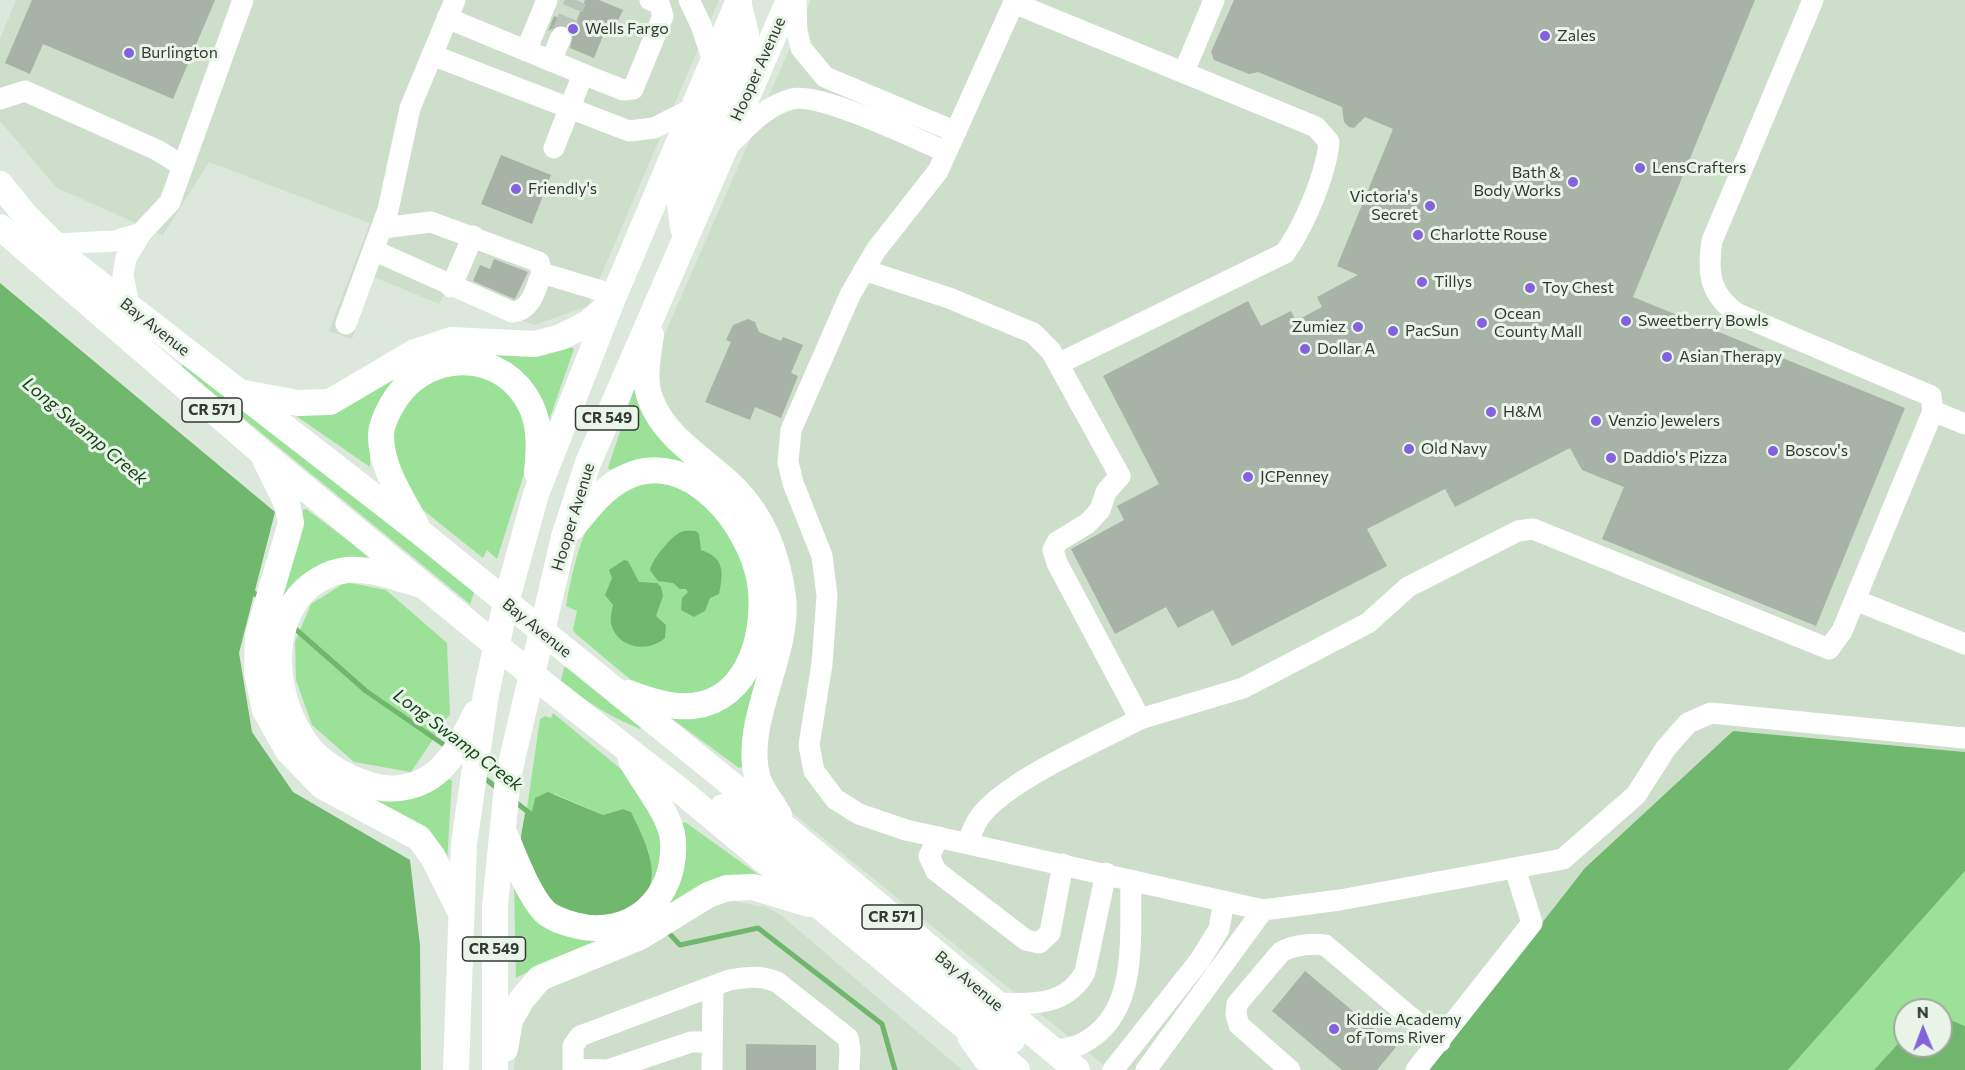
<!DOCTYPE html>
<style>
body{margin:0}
#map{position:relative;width:1965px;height:1070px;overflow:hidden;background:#dce8db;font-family:Commissioner,sans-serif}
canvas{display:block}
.north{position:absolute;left:1893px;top:998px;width:60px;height:60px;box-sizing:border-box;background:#e9f5e8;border:2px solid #a1aaa0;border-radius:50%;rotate:359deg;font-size:16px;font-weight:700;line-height:24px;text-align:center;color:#343934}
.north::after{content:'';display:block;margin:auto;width:21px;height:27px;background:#8562dd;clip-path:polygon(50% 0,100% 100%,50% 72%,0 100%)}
</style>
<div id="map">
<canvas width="1965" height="1070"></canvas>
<div class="north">N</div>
</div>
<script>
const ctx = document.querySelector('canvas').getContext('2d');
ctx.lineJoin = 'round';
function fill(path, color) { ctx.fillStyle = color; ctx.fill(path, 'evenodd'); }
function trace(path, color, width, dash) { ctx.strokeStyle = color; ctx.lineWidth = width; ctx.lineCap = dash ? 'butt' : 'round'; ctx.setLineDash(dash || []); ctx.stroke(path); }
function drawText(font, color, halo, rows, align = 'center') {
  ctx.font = font + ' Commissioner,sans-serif'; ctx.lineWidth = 6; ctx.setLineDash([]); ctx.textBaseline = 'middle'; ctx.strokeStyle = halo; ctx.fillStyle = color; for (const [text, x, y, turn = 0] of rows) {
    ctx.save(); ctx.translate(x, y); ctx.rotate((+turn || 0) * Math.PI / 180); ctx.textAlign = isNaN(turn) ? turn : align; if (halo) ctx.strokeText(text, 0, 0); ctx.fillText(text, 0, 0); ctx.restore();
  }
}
const built = new Path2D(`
 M16 0H719L588 306 535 325 445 293 439 304 374 277 352 339 329 331 370 223 209 162 163 235 57 188 0 121V39Z
 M811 0H1965V752L1733 731 1427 1070H1110L780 803 768 783 664 409 653 361Z
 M733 901 769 908 782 916 962 1070H514L517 1021 541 989 715 905Z`);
const green = new Path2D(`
 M571 347 574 349 547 426 485 351 541 353Z
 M183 364 475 590 470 604 181 367Z
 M435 375H484L500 382 524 410 529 458 497 559 487 550 483 558 423 510 411 497 390 450 398 408Z
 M400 376 383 395 370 450V467L286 409Z
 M637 380 701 470C666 464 644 456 610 470L608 468Z
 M642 481 677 484 722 521 747 572 750 600 744 649 726 678 707 690 682 697 637 685 631 680 576 634 573 630 577 611 566 606C571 577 583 517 608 498 618 491 631 487 642 481Z
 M306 509 375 560 284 600 280 599 300 540 303 510Z
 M346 582 386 590 447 643 450 714 411 772 354 762 312 725 296 680 295 642 311 604Z
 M763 663 744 766 739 768 663 712Z
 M564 667 570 668 641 726 640 729C609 716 586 702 561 681Z
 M553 713 628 775 662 831 660 869 648 890 649 853 631 812 623 809 603 815 555 794 535 798 532 814 529 817 526 815 540 719 545 716 551 718Z
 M449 779 452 781 447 862 358 791 438 786Z
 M685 822 763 878 655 915 682 823Z
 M1965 871V1026L1941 1016V1010H1905V1036L1874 1070H1788Z
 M514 883 609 938 552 959 516 978Z`);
const forest = new Path2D(`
 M0 283 275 512 239 653 252 732 293 792 410 860 420 945 421 1070H0Z
 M696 531 699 534 701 550C724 558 724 571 719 594L710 598 705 611 694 617 681 610 682 598 688 592 686 589H680L673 583 658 581 650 570C651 561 672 535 681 532 685 530 692 531 696 531Z
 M624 560 628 561 639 582 657 583 661 587 663 596 656 616 666 625 665 638C648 653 618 649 611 624 610 618 612 611 613 605L605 595 612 578 609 570Z
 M1733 731 1965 752V871L1788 1070H1427L1585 868Z
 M548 792 603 815 623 809 631 812C641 833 660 867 648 891 633 920 563 926 546 899 539 889 523 855 521 844 520 835 524 822 525 813L531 816 535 798Z`);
const water = new Path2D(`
 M1941 1016 1965 1026V1070H1874L1905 1036V1046H1941Z`);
const stream = new Path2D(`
 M0 378 260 598
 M292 626 366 691 450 749
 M482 776 498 789
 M513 800 616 882 640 905
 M666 930 680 945 758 928 882 1024 895 1070`);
const building = new Path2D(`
 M32 0H215L173 99 43 44 30 74 5 63Z
 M585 0H599L623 10 614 29 607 26 594 58 570 48 573 35 566 26 559 25 548 31 554 16 575 25Z
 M1234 0H1755L1633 297 1905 408 1816 626 1602 539 1624 487 1582 470 1570 448 1455 507 1445 489 1367 529 1387 566 1232 646 1213 610 1178 628 1166 607 1115 634 1071 549 1124 520 1117 506 1159 484 1103 376 1248 301 1261 326 1291 311 1296 321 1322 307 1317 297 1358 275 1337 266 1393 129 1365 117 1354 128 1349 127 1344 122 1342 107 1258 72 1249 74 1214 60 1211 52Z
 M501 155 551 175 532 224 481 204Z
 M494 259 528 272 516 297 514 299 473 281 480 265 490 269Z
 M748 319 755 322 759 332 781 341 783 337 803 345 791 373 798 376 781 418 755 407 750 420 705 402 731 342 726 340 733 325Z
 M1305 971 1396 1047 1377 1070H1342L1272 1011Z
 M746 1044 816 1045V1070H746Z`);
const minorTunnel = new Path2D(`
 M561 37 576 0`);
const minor = new Path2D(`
 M689 0 701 25 713 61
 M796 0 797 31 801 48 825 77 956 132
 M1015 0 938 171 876 250 850 295 791 430 788 462 793 483 822 556 827 596 822 664 809 745 814 771 835 799 859 814 906 830 1263 910 1340 900 1563 859 1636 795 1666 748 1688 723 1711 713 1965 738
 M1014 3 1316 127 1329 142C1326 175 1304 226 1285 253L1058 364
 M447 18 583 74 554 148
 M526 51 547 0
 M432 55 629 131 654 128 692 109
 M551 61 561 37
 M1184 72 1214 0
 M583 74 623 90 633 89 663 16 659 3 650 0
 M0 99 25 91 157 150 183 166
 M729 145C747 127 766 105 792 99 820 92 915 139 945 151
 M54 244 115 241 141 233
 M373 250 512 312C532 311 535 289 542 273L539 262 431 222 382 228
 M864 270 949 298 1033 333 1051 351 1120 476 1106 492 1100 510 1088 523 1057 542 1053 550 1057 563 1140 719C1097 742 1012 778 982 814 975 822 971 834 967 843
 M542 273 615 295
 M451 287 473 236
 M129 306 123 275 126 258 141 233 170 202 243 0
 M346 324 388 210 410 108 455 0
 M1933 411 1965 424
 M1855 600 1965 644
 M1140 719 1243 688 1368 623 1408 587 1518 531 1533 529 1829 649 1842 631 1933 411 1931 396 1738 314C1710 295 1707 274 1712 241L1813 0
 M939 837 929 856 936 871 1026 940 1039 943 1050 933 1063 864
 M996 1003C1031 1004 1066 1007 1085 972L1106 873
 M968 1038 991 1070
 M1054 1051C1062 1049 1073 1048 1081 1044 1141 1015 1129 935 1131 880
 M573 1069 608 1070 691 1042H712
 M573 1070V1046L580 1036 729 980C747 977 760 975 777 982L848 1038 850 1049 849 1070
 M712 1070 713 986
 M1113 1070 1200 960 1219 929 1224 901
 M1146 1070 1263 910
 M1290 1070 1239 1025 1236 1014 1237 1004 1281 952C1293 945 1312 943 1325 945L1440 1042
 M1416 1070 1532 923 1515 869`);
const major = new Path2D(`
 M0 184 25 215 73 263 421 533 788 830 1077 1070
 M0 227 260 451 531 674 682 792 1017 1070
 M683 228 680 204 743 51 746 34 738 2
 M651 335C648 356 643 379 650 398 664 439 708 461 736 490 764 519 778 558 783 597 790 654 741 724 758 779 762 791 773 804 779 815
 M244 393 298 403 330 402 415 352 451 340 535 344 561 337 587 324 609 305
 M265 459 287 504 291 523 258 635 257 672 265 710 288 751 322 786 419 838 433 857 460 911
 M416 525C402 498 381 468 381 436 381 423 389 409 396 398 429 349 504 349 531 406 541 427 539 451 537 473
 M572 528C588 509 602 489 624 478 689 445 751 526 760 582 768 637 746 712 677 706 660 704 644 699 629 693
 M418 584C394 577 372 568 347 570 328 572 308 584 297 599 268 641 277 700 304 741 318 762 344 777 367 784 388 792 413 789 432 776 453 761 465 735 476 713
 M723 807 748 824 1012 1040
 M503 830C514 855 527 893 545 912 553 919 564 922 574 925 631 940 677 899 673 840 671 815 643 782 631 760
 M505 1049 510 1020 522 999 540 978 640 937 708 895 727 888 753 887 809 904
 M456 1070 464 843 486 694 506 602 536 494 611 303 739 0
 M495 1070V906L508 777 564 537 588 463 789 0`);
const markers = [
 [573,29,6,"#8562dd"],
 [1545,36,6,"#8562dd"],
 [129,53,6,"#8562dd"],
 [1640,168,6,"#8562dd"],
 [1573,182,6,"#8562dd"],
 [516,189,6,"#8562dd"],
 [1430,206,6,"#8562dd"],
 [1418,235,6,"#8562dd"],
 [1422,282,6,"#8562dd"],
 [1530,288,6,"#8562dd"],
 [1626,321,6,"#8562dd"],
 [1482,323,6,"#8562dd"],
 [1358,327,6,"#8562dd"],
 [1393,331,6,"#8562dd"],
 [1305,349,6,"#8562dd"],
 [1667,357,6,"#8562dd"],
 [1491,412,6,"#8562dd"],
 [1596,421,6,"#8562dd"],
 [1409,449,6,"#8562dd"],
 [1773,451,6,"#8562dd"],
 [1611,458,6,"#8562dd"],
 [1248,477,6,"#8562dd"],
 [1334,1029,6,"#8562dd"]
];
const shields = [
 [212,410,60],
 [607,418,63],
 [892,917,60],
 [494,949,63]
];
const shieldNames = [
 ["CR 571",212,410],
 ["CR 549",607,418],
 ["CR 571",892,917],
 ["CR 549",494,949]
];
const poiNames = [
 ["Wells Fargo",585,29],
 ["Zales",1557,36],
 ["Burlington",141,53],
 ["LensCrafters",1652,168],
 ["Bath &",1561,173,"right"],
 ["Body Works",1561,191,"right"],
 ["Friendly's",528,189],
 ["Victoria's",1418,197,"right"],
 ["Secret",1418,215,"right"],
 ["Charlotte Rouse",1430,235],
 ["Tillys",1434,282],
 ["Toy Chest",1542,288],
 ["Ocean",1494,314],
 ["County Mall",1494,332],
 ["Sweetberry Bowls",1638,321],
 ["Zumiez",1346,327,"right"],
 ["PacSun",1405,331],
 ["Dollar A",1317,349],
 ["Asian Therapy",1679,357],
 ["H&M",1503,412],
 ["Venzio Jewelers",1608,421],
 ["Old Navy",1421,449],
 ["Boscov's",1785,451],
 ["Daddio's Pizza",1623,458],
 ["JCPenney",1260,477],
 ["Kiddie Academy",1346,1020],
 ["of Toms River",1346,1038]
];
const streetNames = [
 ["Hooper Avenue",758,69,-66],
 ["Bay Avenue",155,327,38],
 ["Hooper Avenue",573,517,-73],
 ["Bay Avenue",537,628,39],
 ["Bay Avenue",969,981,40]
];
const waterNames = [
 ["Long Swamp Creek",85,431,40],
 ["Long Swamp Creek",458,740,37]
];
fill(built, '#cddecb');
fill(green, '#9be298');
fill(forest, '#70b86d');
fill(water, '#70b76d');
trace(stream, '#70b76d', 5);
fill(building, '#a7b3a6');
trace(minorTunnel, '#bac5ba', 21, [21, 10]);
trace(minor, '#fff', 21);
trace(major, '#fff', 26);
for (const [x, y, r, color] of markers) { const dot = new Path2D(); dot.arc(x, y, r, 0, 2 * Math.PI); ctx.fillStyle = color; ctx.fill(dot); trace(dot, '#e9f5e8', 2); }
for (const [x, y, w] of shields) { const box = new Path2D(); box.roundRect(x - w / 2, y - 12, w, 24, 4.5); ctx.fillStyle = '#e9f5e8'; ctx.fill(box); trace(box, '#343934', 1.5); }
drawText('bold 15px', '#343934', null, shieldNames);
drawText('16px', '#343934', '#e9f5e8', poiNames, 'left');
drawText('16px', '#343934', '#e9f5e8', streetNames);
drawText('italic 18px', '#144614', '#e9f5e8', waterNames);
</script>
